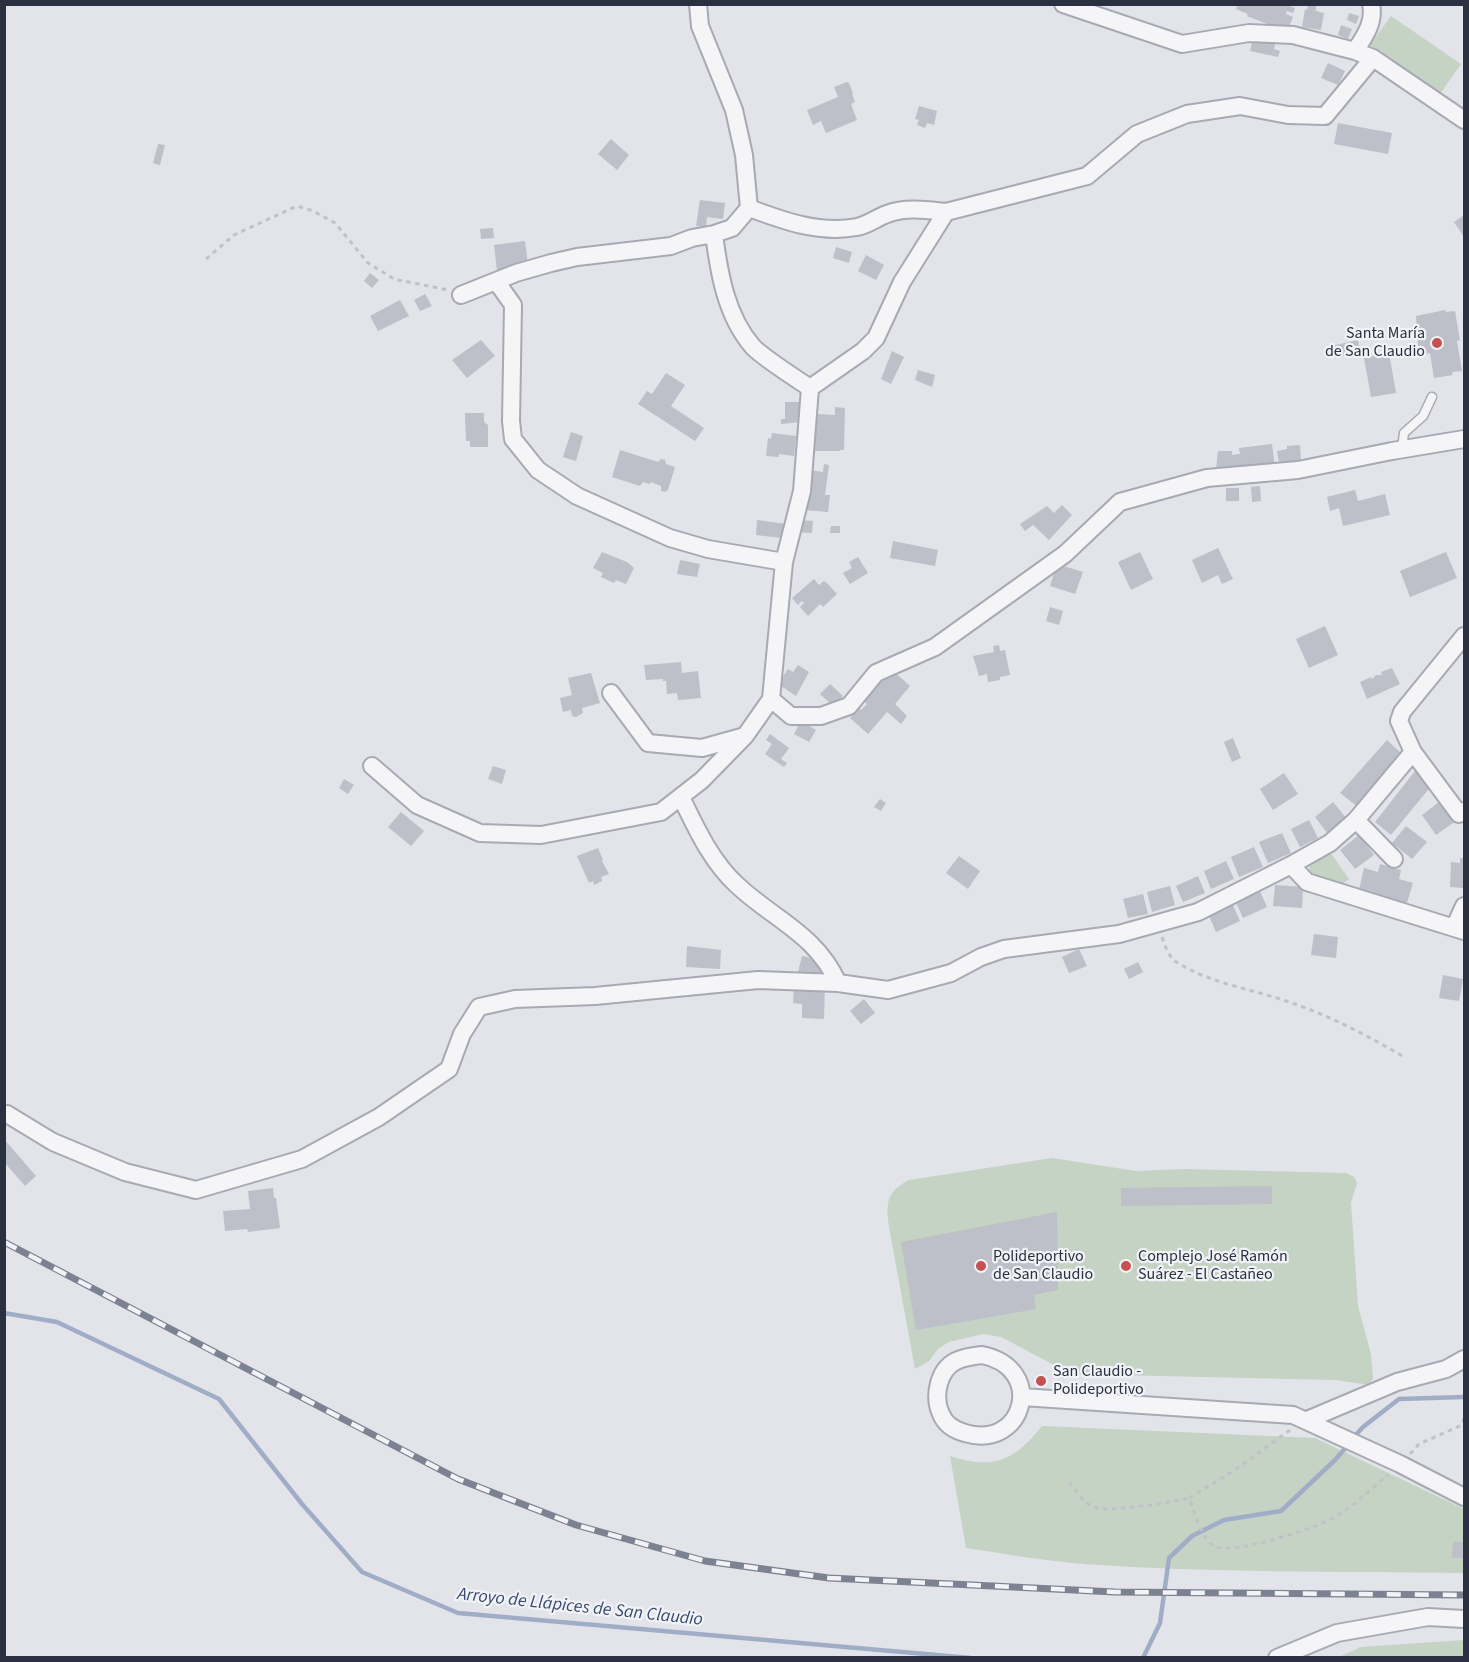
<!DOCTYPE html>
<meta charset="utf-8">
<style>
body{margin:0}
#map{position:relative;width:1469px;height:1662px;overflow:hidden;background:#e2e4e9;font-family:"Source Sans 3",sans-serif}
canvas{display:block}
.frame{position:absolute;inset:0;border:6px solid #2b3040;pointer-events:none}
</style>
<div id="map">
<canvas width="1469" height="1662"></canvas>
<div class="frame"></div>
</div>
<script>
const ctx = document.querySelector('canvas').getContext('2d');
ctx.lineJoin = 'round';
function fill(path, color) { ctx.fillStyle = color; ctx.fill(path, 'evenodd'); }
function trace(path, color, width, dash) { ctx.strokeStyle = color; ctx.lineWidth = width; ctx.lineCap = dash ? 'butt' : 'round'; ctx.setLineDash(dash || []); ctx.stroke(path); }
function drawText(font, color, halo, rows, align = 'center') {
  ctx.font = font + ' "Source Sans 3",sans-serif'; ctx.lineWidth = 4.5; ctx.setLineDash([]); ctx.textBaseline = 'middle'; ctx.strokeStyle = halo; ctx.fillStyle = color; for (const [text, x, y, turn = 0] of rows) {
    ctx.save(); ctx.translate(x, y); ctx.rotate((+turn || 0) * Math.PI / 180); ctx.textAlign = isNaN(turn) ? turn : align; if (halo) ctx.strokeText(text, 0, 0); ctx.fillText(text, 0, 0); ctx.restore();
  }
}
const green = new Path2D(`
 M1391 16 1461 64 1440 94 1370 45Z
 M1330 852 1349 879 1338 887 1308 874 1311 863Z
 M1052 1158 1136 1171 1184 1169 1346 1173 1354 1177 1357 1183 1351 1203 1358 1306 1371 1354 1373 1378 1369 1385 1335 1380 1071 1374 1001 1337 983 1334 949 1342 938 1349 929 1361 915 1369 889 1227C886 1203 886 1192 909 1180Z
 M1042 1426 1315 1438 1464 1509V1573C1338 1571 1211 1573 1085 1564 1045 1561 1006 1554 966 1548L950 1456C994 1470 1014 1461 1042 1426Z
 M1464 1640V1657H1339L1361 1647Z`);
const stream = new Path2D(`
 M4 1313 57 1322 219 1399 302 1504 362 1572 458 1613 971 1658
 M1353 1438 1363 1427 1399 1399 1464 1397
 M1143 1658 1160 1623 1169 1558 1192 1536 1224 1520 1281 1511 1335 1460 1348 1445`);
const building = new Path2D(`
 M1238 4H1283L1287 6V5L1295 8 1293 13 1287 11 1286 14 1293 17 1289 27 1282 25 1280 29 1247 16 1248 14 1236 9Z
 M1308 5 1316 6V11L1324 13 1321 30 1302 27 1305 9 1307 10Z
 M1349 13 1359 16 1356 24 1347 20Z
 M1341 25 1352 29 1348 39 1338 35Z
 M1253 39 1275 44 1274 49 1280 51 1278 57 1250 51Z
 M1328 63 1345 71 1338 85 1321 78Z
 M847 82 849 83 853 93 852 94 855 102 851 104 857 120 826 133 821 121 813 125 807 110 838 97 834 87Z
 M919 106 937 111 934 125 927 123 925 128 917 125 919 120 915 119Z
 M1338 123 1392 133 1388 154 1334 144Z
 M611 139 629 155 617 170 598 154Z
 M158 144 165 145 160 165 153 163Z
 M700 200 725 203 723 219 707 217 706 227 696 226Z
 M1464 215V237L1454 222Z
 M493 228 494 238 481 239 480 229Z
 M525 241 528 265 523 268 497 271 494 245Z
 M836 247 852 252 849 263 833 258Z
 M866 255 884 265 876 280 858 271Z
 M370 273 379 280 372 288 364 281Z
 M425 294 432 306 420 311 414 300Z
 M400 300 409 316 378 331 370 316Z
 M1445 310 1446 312 1455 311 1460 340 1457 341 1462 371 1452 372 1453 375 1434 378 1430 353 1421 355 1420 346H1418L1416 316Z
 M481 340 495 356 467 378 452 360Z
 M1358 340 1360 353 1334 358 1331 346Z
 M892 351 904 357 891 384 881 379Z
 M1389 353 1396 393 1371 397 1364 358Z
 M918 370 935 375 932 387 915 380Z
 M666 373 685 385 671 406 704 428 695 441 638 404 647 391 652 394Z
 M785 402H799V415L802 414V422L781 424V419H785Z
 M835 407 845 408 844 450H840V451H815L817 414 835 415Z
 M465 413H484V422L488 425V447H470V441H466Z
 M571 432 583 436 576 461 563 457Z
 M772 433 796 436 794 456 779 454V457L766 456 768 438 771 439Z
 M1272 444 1275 467 1216 469 1218 451H1232V455L1240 454 1239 448Z
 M1300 445 1301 464 1280 468 1277 451 1287 449V446Z
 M620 450 658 462 661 459 665 460 666 464 675 467 668 490 665 492 661 491V486L651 482 650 484 643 482 640 486 612 477Z
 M824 464 829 465 825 495H830L828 512 805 510 809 470 823 472Z
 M1260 486 1261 501 1252 502 1251 487Z
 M1226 488H1239V501H1226Z
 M1355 490 1358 501 1385 494 1390 515 1343 526 1339 508 1330 511 1327 497Z
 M1062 505 1072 515 1049 540 1033 525 1025 531 1020 524 1047 506 1054 513Z
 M757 520 786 524 781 538 756 535Z
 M798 520 813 521 812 533 797 532Z
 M831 526H840V533H830Z
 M893 541 938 550 935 566 890 558Z
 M1218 548 1233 579 1222 584 1218 575 1202 583 1192 560Z
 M602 552 627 562 634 568 626 584 616 580 614 583 601 577 603 573 593 568Z
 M1140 552 1153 579 1131 590 1118 562Z
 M1446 552 1457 578 1410 597 1400 571Z
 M858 557 868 573 850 584 843 573 852 568 849 562Z
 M680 560 700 564 697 577 677 574Z
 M1057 564 1083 572 1075 594 1050 586Z
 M814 579 819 585 824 581 827 583 837 594 823 607 820 604 808 616 800 607 804 603 802 601 798 605 792 598Z
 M1050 607 1063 611 1059 625 1046 621Z
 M1325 626 1338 655 1309 668 1296 639Z
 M999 645 1000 651 1005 650 1010 675 1000 677V680L988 682 987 674 979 676 973 656 994 652 993 646Z
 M681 662 682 673 698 671 701 698 678 700 677 693 667 694 666 681H663V679L646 680 644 665Z
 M798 665 809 672 796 696 778 684 788 669 793 672Z
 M890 668 910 686 895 704 907 716 901 724 887 712 868 734 850 718 859 708 861 710 867 704 859 697Z
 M1392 668 1400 684 1367 699 1360 682 1371 677 1372 679 1376 675H1382L1381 672Z
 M591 673 600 703 582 708 583 713 576 717 572 716 571 710 563 712 560 698 572 695 568 678Z
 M830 684 843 696 833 706 820 694Z
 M801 721 816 730 809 742 794 734Z
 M770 734 789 748 781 759 787 763 784 767 765 754 772 744 766 740Z
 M1233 738 1241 758 1232 762 1224 742Z
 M1387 740 1401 753 1358 807 1340 793Z
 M493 766 506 770 502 784 488 779Z
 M1415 771 1432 785 1391 835 1375 822Z
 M1284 773 1298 794 1273 810 1260 789Z
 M344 779 354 785 348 794 339 788Z
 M880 799 886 803 881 811 874 807Z
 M1333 802 1347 819 1328 834 1315 817Z
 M1439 802 1454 822 1436 835 1422 815Z
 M401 812 424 831 411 846 388 827Z
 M1309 820 1318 838 1300 847 1291 829Z
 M1406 826 1427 842 1412 859 1392 843Z
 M1282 833 1291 853 1268 863 1259 842Z
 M1359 835 1374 855 1355 869 1340 850Z
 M1254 847 1263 867 1239 877 1231 857Z
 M598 848 603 860 602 861 609 874 601 877 602 881 594 885 593 881 589 883 577 856Z
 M959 856 980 871 968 889 946 873Z
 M1460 858H1464V888L1450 887 1451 862 1460 863Z
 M1226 861 1234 879 1211 889 1204 871Z
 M1380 864 1401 870 1399 879 1413 883 1407 903 1359 890 1364 868 1378 872Z
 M1198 876 1205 893 1183 902 1176 886Z
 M1275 885 1303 887 1302 908 1273 906Z
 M1170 886 1175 905 1152 912 1147 892Z
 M1259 889 1267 907 1243 918 1235 900Z
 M1143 894 1148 914 1128 918 1123 899Z
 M1232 903 1240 921 1216 932 1208 913Z
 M1314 934 1338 937 1336 958 1311 955Z
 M687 946 721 950 720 969 686 967Z
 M1079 949 1087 966 1069 973 1062 957Z
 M802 956 818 959 825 969 821 975 798 972Z
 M1138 962 1143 972 1129 979 1124 969Z
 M1443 975 1463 979 1459 1001 1439 998Z
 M794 983 825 985 824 1019 802 1018V1004L793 1003Z
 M864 999 875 1013 861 1024 850 1011Z
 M4 1139 36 1176 25 1186 4 1162Z
 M1272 1186V1204L1121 1206V1188Z
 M273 1188 274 1198H276L280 1228 248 1232 247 1229 225 1231 223 1211 250 1209 248 1191Z
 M1057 1212 1058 1290 1034 1295 1036 1309 916 1330 901 1242Z
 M1453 1542H1464V1558H1452Z`);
const path = new Path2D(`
 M206 259 234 235 297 206 313 211 335 223 368 263 394 279 448 290
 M1162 937C1165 946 1169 958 1178 963 1210 983 1251 989 1286 1001 1329 1015 1368 1036 1406 1058
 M1290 1430 1235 1470 1189 1498C1193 1509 1203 1541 1214 1546 1232 1556 1311 1529 1329 1520 1353 1508 1368 1491 1388 1475
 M1410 1454 1419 1444 1462 1425 1464 1418
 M1069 1482C1076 1490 1082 1501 1091 1506 1107 1514 1170 1502 1189 1498`);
const lane = new Path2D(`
 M1402 449 1404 433 1423 416 1432 397`);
const street = new Path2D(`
 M698 4 700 26 734 110 744 155 749 208
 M1063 4 1182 44 1249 33 1293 35 1355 51 1373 58 1464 120
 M1355 51C1365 36 1375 22 1371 4
 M1373 58 1325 116 1288 115 1240 106 1187 114 1137 134 1087 176 946 212 902 282 876 338 863 351 810 388 802 491 784 562 771 699 791 716H821L849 706 876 673 935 647 1065 554 1120 502 1207 478 1298 470 1392 451 1464 439
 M714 234C719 273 726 316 753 347 765 359 794 377 810 388
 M496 281 513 305 511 421 513 439 538 470 577 496 670 538 708 549 784 562
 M461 295 516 273 551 263 577 257 671 246 692 238 714 234 732 228 749 208C784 221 819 234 857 227 868 225 876 218 887 214 906 207 926 210 946 212
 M1464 636 1402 712 1399 721 1413 752 1356 820 1330 843 1291 865 1307 882 1464 931
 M611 693 648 743 702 748 745 736 771 699
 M1413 752 1459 814 1464 811
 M372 766 417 805 480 833 541 835 661 812 702 780 745 736
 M681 797C696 828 711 861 737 885 773 919 816 934 838 983
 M1356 820 1394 859
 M1454 928 1464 906
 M7 1114 53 1142 125 1172 196 1190 302 1159 379 1117 449 1069 462 1034 479 1007 515 999 595 996 758 980 838 983 888 990 951 973 981 957 1004 949 1119 934 1198 912 1291 865
 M982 1355C1047 1368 1024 1451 965 1433 954 1430 945 1424 941 1414 933 1397 938 1370 956 1361 964 1357 973 1356 982 1355Z
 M1022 1397 1293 1415 1400 1464 1464 1497
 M1307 1420 1397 1382 1446 1369 1464 1359
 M1277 1658 1337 1633 1428 1617 1464 1619`);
const rail = new Path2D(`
 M4 1242 458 1479 576 1525 705 1561 829 1578 1115 1592 1464 1595`);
const markers = [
 [1437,343,6,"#c55151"],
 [981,1266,6,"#c55151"],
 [1126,1266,6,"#c55151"],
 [1041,1381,6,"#c55151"]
];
const poiNames = [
 ["Santa María",1425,334,"right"],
 ["de San Claudio",1425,352,"right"],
 ["Polideportivo",993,1257],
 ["de San Claudio",993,1275],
 ["Complejo José Ramón",1138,1257],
 ["Suárez - El Castañeo",1138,1275],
 ["San Claudio -",1053,1372],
 ["Polideportivo",1053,1390]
];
const waterNames = [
 ["Arroyo de Llápices de San Claudio",580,1608,6]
];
fill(green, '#c5d3c4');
trace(stream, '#a0adc7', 4.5);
fill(building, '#bdbfc9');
trace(lane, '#a7aab3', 11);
trace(street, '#a7aab3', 20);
trace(path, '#c0c2c8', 3, [4.5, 4.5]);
trace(lane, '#f5f5f8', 8);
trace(street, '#f5f5f8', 16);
trace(rail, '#7d8292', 7);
trace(rail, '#f2f3f7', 4.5, [14]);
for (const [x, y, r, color] of markers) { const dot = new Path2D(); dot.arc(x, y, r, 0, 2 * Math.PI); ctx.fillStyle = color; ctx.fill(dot); trace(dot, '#f2f3f7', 2); }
drawText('16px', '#2b3040', '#f2f3f7', poiNames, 'left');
drawText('italic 18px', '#384971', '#f2f3f7', waterNames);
</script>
